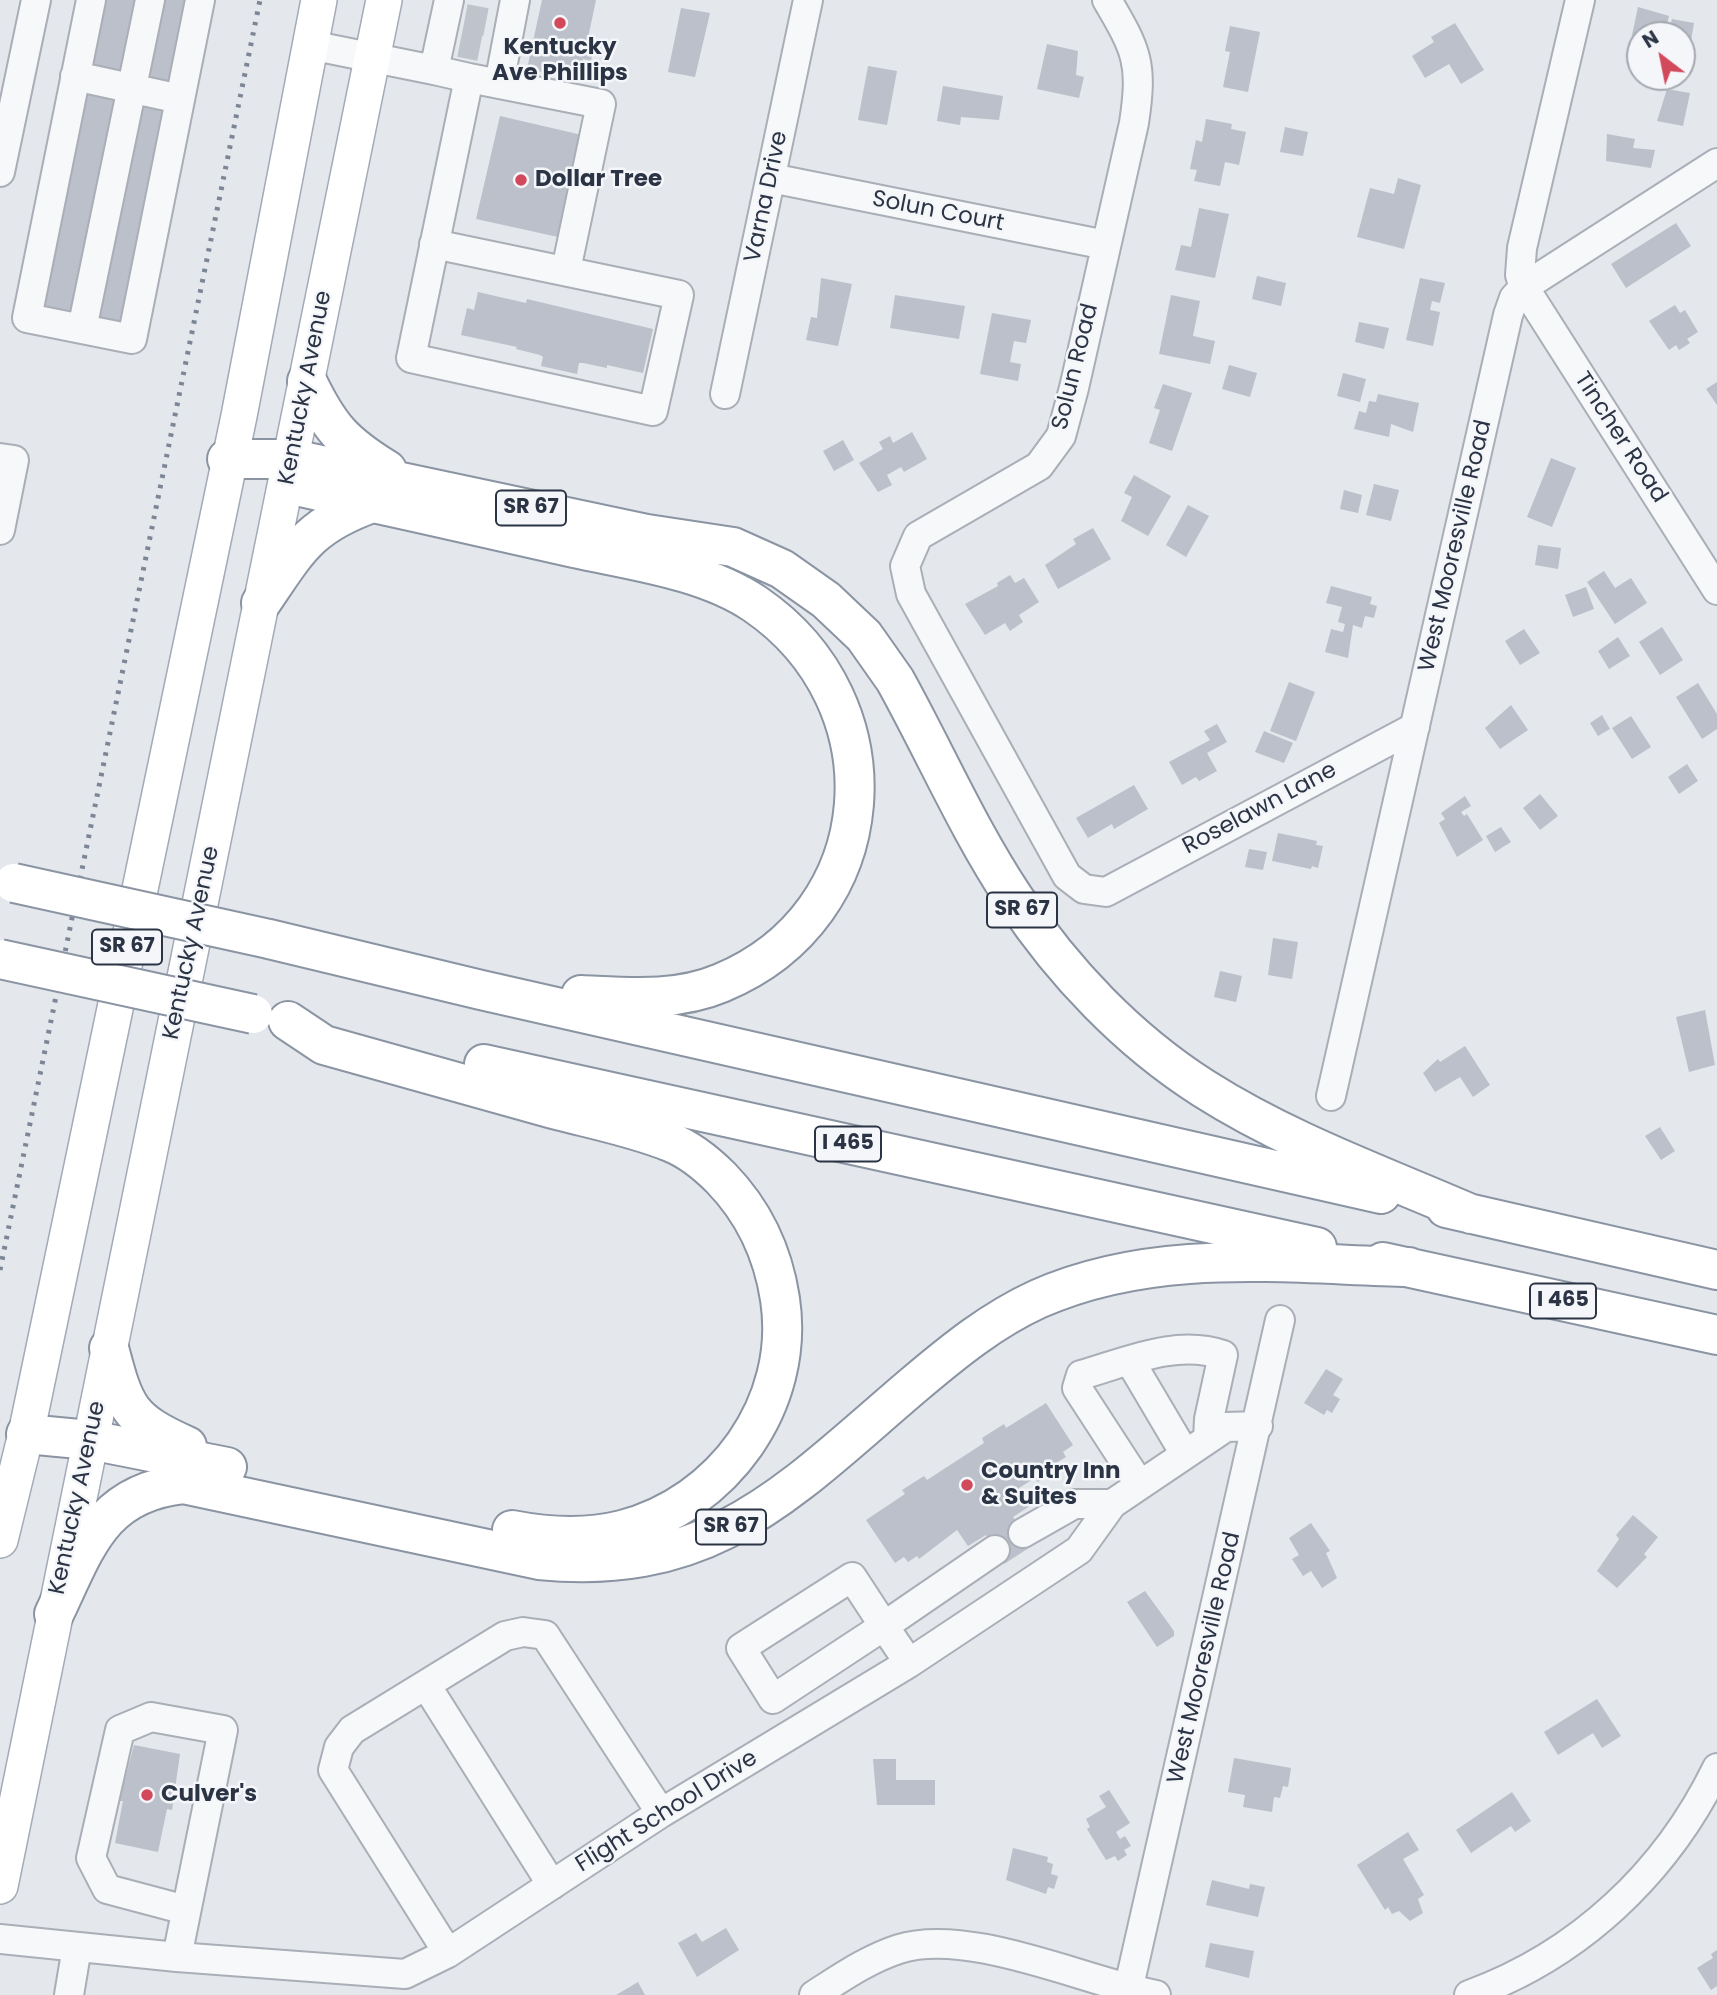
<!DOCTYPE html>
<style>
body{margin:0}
#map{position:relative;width:1717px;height:1995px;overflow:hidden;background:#e4e7ec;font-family:Poppins,sans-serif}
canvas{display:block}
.north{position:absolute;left:1626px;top:21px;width:70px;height:70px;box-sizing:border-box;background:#f4f6f9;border:2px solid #a4a8b1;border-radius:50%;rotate:328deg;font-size:19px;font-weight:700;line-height:28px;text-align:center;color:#2b3445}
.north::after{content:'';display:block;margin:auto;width:24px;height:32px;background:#d1495b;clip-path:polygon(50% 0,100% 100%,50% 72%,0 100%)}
</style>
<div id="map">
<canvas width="1717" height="1995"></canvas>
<div class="north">N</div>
</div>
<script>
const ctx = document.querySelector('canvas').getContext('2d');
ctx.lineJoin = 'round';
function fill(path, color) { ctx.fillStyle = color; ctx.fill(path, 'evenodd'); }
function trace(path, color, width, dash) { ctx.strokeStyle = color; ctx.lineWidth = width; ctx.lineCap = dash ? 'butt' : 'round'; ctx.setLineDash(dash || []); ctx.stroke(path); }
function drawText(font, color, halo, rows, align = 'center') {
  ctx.font = font + ' Poppins,sans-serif'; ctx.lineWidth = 5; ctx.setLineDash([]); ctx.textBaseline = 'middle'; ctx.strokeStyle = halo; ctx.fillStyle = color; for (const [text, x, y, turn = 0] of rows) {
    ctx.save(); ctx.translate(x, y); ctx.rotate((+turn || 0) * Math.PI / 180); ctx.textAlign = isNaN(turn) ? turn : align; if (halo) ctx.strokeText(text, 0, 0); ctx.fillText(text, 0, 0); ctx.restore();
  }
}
const building = new Path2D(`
 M103 0H142L127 76 89 68Z
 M164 0H193L176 85 148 79Z
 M542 0H596L588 38 595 39 591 61 583 59 578 80 527 69Z
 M1638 7 1669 16 1666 28 1658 26 1656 35H1632Z
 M681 8 710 13 695 77 668 72Z
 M1672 19 1694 23 1690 47 1682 45V35H1668Z
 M1455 23 1484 70 1461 84 1449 64 1425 78 1412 56 1434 42 1431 37Z
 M1230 26 1260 32 1248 92 1223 87 1230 52 1225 51Z
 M1047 44 1078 51 1076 75 1084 77 1079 98 1037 89Z
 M868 66 897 71 887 125 858 120Z
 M943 86 1003 96 999 120 961 117 960 125 937 121Z
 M1667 89 1690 93 1683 126 1657 121Z
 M85 93 121 100 77 315 40 307Z
 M142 105 170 111 126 325 98 320Z
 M500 116 582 135 558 237 476 219Z
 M1206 119 1232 124 1231 129 1246 132 1239 165 1225 162 1220 186 1194 181 1197 170 1190 169 1196 140 1202 142Z
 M1285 127 1308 132 1303 156 1280 152Z
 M1607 134 1635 139 1633 148 1655 150 1651 168 1606 161Z
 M1398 178 1421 185 1404 249 1357 237 1370 188 1394 194Z
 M1199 208 1229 214 1215 278 1175 270 1181 245 1191 247Z
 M1676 223 1691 246 1626 288 1611 264Z
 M1257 276 1286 283 1281 306 1252 299Z
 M821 278 852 284 838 346 806 340 811 317 817 318Z
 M1420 278 1445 283 1440 303 1432 301 1430 310 1440 312 1433 346 1406 340Z
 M478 292 526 303 527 299 653 329 643 373 607 365V368L583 363H579L577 374 541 366 543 357 540 355 516 349 517 347 461 335 467 308 474 310Z
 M895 295 965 306 959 339 890 328Z
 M1171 295 1200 301 1193 336 1215 341 1210 364 1159 354Z
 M1675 305 1680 313 1685 310 1698 332 1687 339 1690 343 1679 350 1676 345 1669 350 1649 321Z
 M992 313 1031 320 1026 343 1014 341 1010 362 1021 364 1018 381 980 374Z
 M1359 322 1389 328 1384 349 1355 342Z
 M1229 365 1257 373 1250 397 1222 389Z
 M1343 373 1366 379 1360 402 1337 396Z
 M1717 382V405L1706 389Z
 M1163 384 1192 393 1172 451 1149 443 1160 410 1154 408Z
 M1378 394 1419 403 1413 432 1391 424 1389 437 1354 429 1359 411 1366 413 1369 401 1376 402Z
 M912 432 927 459 904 472 901 467 887 475 892 485 878 492 859 463 883 449 879 442 890 436 893 443Z
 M843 440 854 460 834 471 823 451Z
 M1551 458 1576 468 1552 527 1527 517Z
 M1134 475 1171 496 1148 536 1121 521 1132 497 1124 493Z
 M1374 484 1399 490 1391 521 1366 515Z
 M1344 490 1362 495 1358 513 1340 509Z
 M1188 505 1209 516 1186 557 1166 545Z
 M1093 528 1111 559 1058 589 1045 565 1076 544 1073 539Z
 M1538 545 1561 548 1558 569 1535 565Z
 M1604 571 1615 588 1631 578 1647 603 1615 624 1587 582Z
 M1010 575 1015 583 1024 578 1039 602 1019 615 1023 622 1010 631 1005 623 985 635 965 604 998 586 997 583Z
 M1331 586 1372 597 1370 604 1377 606 1374 618 1365 616 1362 628 1353 625 1348 658 1325 652 1331 629 1343 632 1345 624 1338 622 1342 607 1326 603Z
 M1586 587 1594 609 1573 617 1565 595Z
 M1662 627 1683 660 1660 675 1639 642Z
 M1524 629 1540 653 1520 665 1505 641Z
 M1618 637 1630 656 1609 669 1598 651Z
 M1289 682 1315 692 1296 741 1270 731Z
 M1698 683 1717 714V729L1702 739 1676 697Z
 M1511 705 1528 730 1500 749 1485 728Z
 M1602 715 1610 729 1598 736 1590 723Z
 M1631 716 1651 747 1632 759 1612 728Z
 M1217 724 1227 742 1207 753 1217 771 1199 781 1196 777 1182 785 1169 762 1210 740 1204 731Z
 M1264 731 1293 743 1284 763 1255 752Z
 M1687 764 1698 781 1679 794 1668 777Z
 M1134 785 1148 809 1114 829 1112 824 1088 838 1076 818Z
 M1540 794 1558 816 1540 830 1523 808Z
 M1465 796 1471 806 1461 812 1464 816 1467 814 1483 840 1457 857 1439 823 1445 819 1441 813Z
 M1501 827 1511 842 1495 852 1486 836Z
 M1278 833 1317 841 1316 845 1323 846 1318 868 1312 866 1311 869 1272 861Z
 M1249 849 1267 852 1263 870 1245 867Z
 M1273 938 1298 942 1292 979 1268 975Z
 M1220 971 1242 976 1236 1002 1214 997Z
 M1705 1010 1715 1065 1689 1072 1676 1017Z
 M1465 1046 1490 1085 1473 1097 1460 1077 1435 1092 1423 1073 1438 1059 1440 1062Z
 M1660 1127 1675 1151 1661 1160 1645 1136Z
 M1326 1369 1343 1379 1333 1395 1340 1399 1332 1413 1327 1410 1324 1415 1304 1403Z
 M1046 1403 1073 1445 1063 1452 1066 1457 1056 1463 1059 1468 1038 1482 1035 1478 1019 1488 1030 1506 1013 1517 1032 1546 1004 1564 986 1535 968 1546 957 1530 919 1559 917 1556 908 1562 904 1557 895 1563 866 1520 905 1494 902 1490 924 1476 927 1480 984 1443 982 1438 1004 1424 1006 1428Z
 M1633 1515 1658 1537 1644 1554 1647 1557 1617 1588 1597 1571 1619 1539 1616 1535Z
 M1311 1523 1330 1551 1326 1553 1337 1578 1322 1588 1311 1571 1303 1576 1292 1559 1299 1555 1289 1538Z
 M1145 1591 1174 1631V1636L1157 1647 1127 1602Z
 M1597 1699 1621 1736 1602 1748 1593 1733 1558 1755 1544 1732Z
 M134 1745 180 1754 172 1810 167 1809 158 1852 115 1843 123 1801H119Z
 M1234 1758 1291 1768 1288 1787 1283 1786 1280 1798 1274 1797 1272 1812 1243 1807 1245 1795 1228 1792Z
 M873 1759H896V1780H935V1805H877Z
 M1109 1790 1130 1823 1116 1832 1120 1839 1125 1836 1131 1846 1124 1850 1127 1855 1118 1861 1115 1856 1106 1860 1087 1829 1090 1827 1086 1819 1106 1807 1099 1796Z
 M1512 1792 1531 1821 1515 1832 1511 1826 1471 1853 1456 1830Z
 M1408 1832 1419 1850 1403 1859 1424 1895 1418 1899 1423 1913 1410 1921 1399 1911 1392 1914 1388 1907 1385 1910 1357 1865Z
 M1013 1848 1048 1857 1047 1862 1053 1864 1051 1874 1058 1876 1054 1889 1048 1887 1046 1894 1006 1880Z
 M1212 1880 1249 1889 1250 1884 1265 1887 1258 1917 1206 1905Z
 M726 1928 739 1950 697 1977 678 1943 696 1933 702 1942Z
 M1210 1943 1254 1951 1249 1978 1205 1967Z
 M1717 1950V1986L1711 1990 1697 1968 1713 1958 1711 1954Z
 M638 1982 645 1995H616Z`);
const minorTunnel = new Path2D(`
 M465 18 486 22
 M460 43 480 47`);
const minor = new Path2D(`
 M91 0 27 318 132 339 200 0
 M1107 0C1137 51 1143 63 1134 123L1074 388 1061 436 1039 466 918 536 905 566 911 594 1067 876 1084 889 1106 892 1415 727
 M1580 0 1522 248 1520 275 1524 287 1717 590
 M310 45 434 70 449 0
 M434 70 469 78 411 358 653 411 679 295 434 244
 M75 76 180 99
 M469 78 601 104 566 270
 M499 84 515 0
 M0 172 36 0
 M771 178 1106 245
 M82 329 150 0
 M725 394 808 0
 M0 458 14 460 0 530
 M1331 1096 1508 315 1514 298 1524 287 1717 163
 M1130 1361 1185 1454
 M1140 1485 1077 1388 1081 1375C1127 1362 1176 1339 1223 1355L1209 1419 1208 1439
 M1023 1533 1074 1504H1112
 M909 1663 884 1626 773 1699 741 1648 852 1577 884 1626 995 1550
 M426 1685 552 1885
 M0 1939 177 1957 405 1974 448 1953 661 1813 909 1663 1079 1550 1112 1504 1226 1427 1258 1426
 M448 1953 333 1770 339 1747 352 1730 505 1636 523 1632 545 1635 661 1813
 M177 1957 223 1730 151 1717 120 1730 91 1858 107 1889 186 1910
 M69 1995 77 1947
 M814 1995C841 1978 868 1959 899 1949 969 1927 1084 1981 1156 1995
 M1127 1995 1280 1320
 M1469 1995C1579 1955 1666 1873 1717 1768`);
const major = new Path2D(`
 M0 1540 26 1434 239 416 319 0
 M0 1886 384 0`);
const highway = new Path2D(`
 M307 381C329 427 343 443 387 470
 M227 459H293L647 534 733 547 782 569 826 600 864 636 895 680C935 752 968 829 1014 898 1063 972 1128 1040 1203 1088 1286 1141 1381 1175 1471 1214
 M296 486C389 506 481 527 574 548 633 561 705 570 755 604 900 703 885 915 721 983 676 1002 628 997 581 995
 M261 603C298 549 308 526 372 503
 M269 939 481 990 1381 1194
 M288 1021 324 1045C400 1066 476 1087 553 1109 591 1119 633 1127 670 1142 688 1149 707 1164 721 1178 754 1212 773 1253 780 1299 796 1404 723 1504 622 1530 586 1539 548 1537 512 1530
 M484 1064 1317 1247
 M1446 1208 1717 1270
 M1383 1262 1717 1335
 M109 1348C125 1409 129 1420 187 1446
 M26 1434 90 1440 227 1467
 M54 1614C86 1548 100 1493 183 1484L539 1560C715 1578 792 1488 916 1383 954 1351 992 1320 1038 1299 1155 1247 1284 1264 1409 1267`);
const rail = new Path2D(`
 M0 1270 260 0`);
const highwayBridge = new Path2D(`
 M14 883 269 939
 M0 959 253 1014`);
const markers = [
 [560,23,7,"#d1495b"],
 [521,180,7,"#d1495b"],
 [967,1485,7,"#d1495b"],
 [147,1795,7,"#d1495b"]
];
const shields = [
 [531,508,70],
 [1022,910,70],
 [127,947,70],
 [848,1144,66],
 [1563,1301,66],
 [731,1527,70]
];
const shieldNames = [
 ["SR 67",531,508],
 ["SR 67",1022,910],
 ["SR 67",127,947],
 ["I 465",848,1144],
 ["I 465",1563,1301],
 ["SR 67",731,1527]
];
const poiNames = [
 ["Kentucky",560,48,"center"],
 ["Ave Phillips",560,74,"center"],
 ["Dollar Tree",535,180],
 ["Country Inn",981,1472],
 ["& Suites",981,1498],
 ["Culver's",161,1795]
];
const streetNames = [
 ["Varna Drive",767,197,-78],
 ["Solun Court",938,212,11],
 ["Solun Road",1076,367,-76],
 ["Kentucky Avenue",306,388,-79],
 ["Tincher Road",1620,438,57],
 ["West Mooresville Road",1456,546,-77],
 ["Roselawn Lane",1260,809,-28],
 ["Kentucky Avenue",192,943,-78],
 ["Kentucky Avenue",78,1498,-78],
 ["West Mooresville Road",1205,1658,-77],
 ["Flight School Drive",667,1812,-32]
];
fill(building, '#bbc0ca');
trace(minorTunnel, '#bfc3cb', 28, [28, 14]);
trace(minor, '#a9aeb7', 32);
trace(major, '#a3abb8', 38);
trace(highway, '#8b94a3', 42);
trace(minor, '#f7f8fa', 28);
trace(major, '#fff', 35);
trace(highway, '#fff', 38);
trace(rail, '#7d8696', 5, [3.5, 7]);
trace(highwayBridge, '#8b94a3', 42, []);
trace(highwayBridge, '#fff', 38);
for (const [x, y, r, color] of markers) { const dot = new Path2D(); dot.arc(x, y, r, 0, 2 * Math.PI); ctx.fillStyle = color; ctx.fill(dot); trace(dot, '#f4f6f9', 2.5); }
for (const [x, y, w] of shields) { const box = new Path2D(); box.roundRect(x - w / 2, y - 17.5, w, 35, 5); ctx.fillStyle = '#f4f6f9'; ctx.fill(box); trace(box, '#2b3445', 2); }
drawText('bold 21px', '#2b3445', null, shieldNames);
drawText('bold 23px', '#2b3445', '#f4f6f9', poiNames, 'left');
drawText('23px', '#2b3445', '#f4f6f9', streetNames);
</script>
